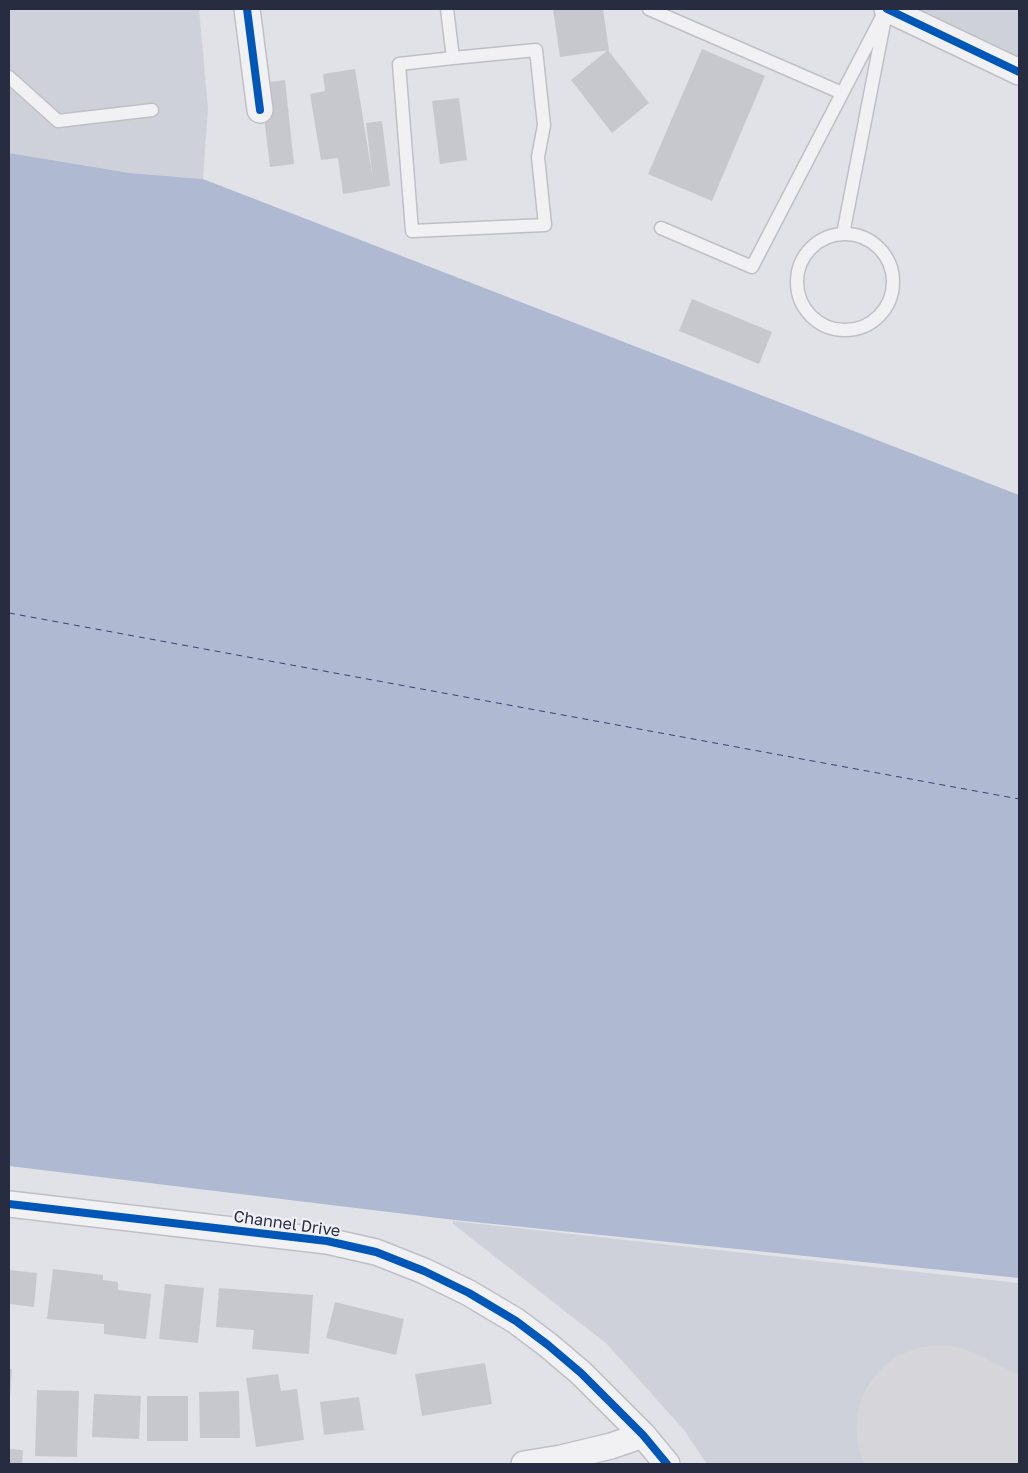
<!DOCTYPE html>
<style>
body{margin:0}
#map{position:relative;width:1028px;height:1473px;overflow:hidden;background:#e1e2e7;font-family:"Golos Text",sans-serif}
canvas{display:block}
.frame{position:absolute;inset:0;border:10px solid #282c40;pointer-events:none}
</style>
<div id="map">
<canvas width="1028" height="1473"></canvas>
<div class="frame"></div>
</div>
<script>
const ctx = document.querySelector('canvas').getContext('2d');
ctx.lineJoin = 'round';
function fill(path, color) { ctx.fillStyle = color; ctx.fill(path, 'evenodd'); }
function trace(path, color, width, dash) { ctx.strokeStyle = color; ctx.lineWidth = width; ctx.lineCap = dash ? 'butt' : 'round'; ctx.setLineDash(dash || []); ctx.stroke(path); }
function drawText(font, color, halo, rows, align = 'center') {
  ctx.font = font + ' "Golos Text",sans-serif'; ctx.lineWidth = 4.5; ctx.setLineDash([]); ctx.textBaseline = 'middle'; ctx.strokeStyle = halo; ctx.fillStyle = color; for (const [text, x, y, turn = 0] of rows) {
    ctx.save(); ctx.translate(x, y); ctx.rotate((+turn || 0) * Math.PI / 180); ctx.textAlign = isNaN(turn) ? turn : align; if (halo) ctx.strokeText(text, 0, 0); ctx.fillText(text, 0, 0); ctx.restore();
  }
}
const built = new Path2D(`
 M9 9H199L208 108 203 179 130 173 9 153Z
 M917 9H1019V58Z
 M453 1221 1019 1283V1464H707L684 1430 607 1344 453 1224Z`);
const water = new Path2D(`
 M9 153 130 173 203 179 1019 495V1278L455 1220 9 1166Z`);
const ferry = new Path2D(`
 M9 613 1019 799`);
const runway = new Path2D(`
 M939 1428 1014 1464`);
const building = new Path2D(`
 M553 9H603L609 50 560 57Z
 M702 49 765 76 712 201 648 174Z
 M608 50 649 103 612 133 571 80Z
 M355 69 373 180 366 123 382 121 390 186 343 194 338 158 321 160 310 94 325 91 323 74Z
 M285 80 294 164 270 167 260 83Z
 M459 98 467 160 440 164 432 101Z
 M692 299 772 332 759 364 679 331Z
 M53 1269 103 1275V1280L118 1282V1290L151 1294 146 1339 104 1334V1324L47 1319Z
 M9 1270 37 1273 34 1307 9 1304Z
 M165 1284 204 1288 198 1343 159 1339Z
 M219 1288 313 1295 309 1354 252 1349 254 1330 216 1327Z
 M335 1302 404 1319 396 1355 326 1338Z
 M485 1363 492 1404 422 1416 415 1374Z
 M9 1369H12L10 1396H9Z
 M278 1374 281 1391 297 1389 304 1440 256 1447 246 1378Z
 M37 1390 79 1391 77 1457 35 1456Z
 M239 1391 240 1438H200L199 1392Z
 M94 1394 141 1396 139 1439 92 1437Z
 M147 1396H188V1441H147Z
 M359 1397 364 1430 324 1435 320 1402Z
 M9 1449 23 1450 22 1464H9Z`);
const service = new Path2D(`
 M447 9 453 58 399 64 412 231 545 225 538 157 544 125 536 50 453 58
 M649 9 842 93
 M9 77 58 121 152 110
 M661 228 752 267 886 9
 M843 234 884 23
 M797 282a48 48 0 1 1 96 0a48 48 0 1 1-96 0Z`);
const minor = new Path2D(`
 M247 9 260 110
 M887 9 1019 72
 M9 1204 327 1241 376 1252 424 1271 469 1293 516 1321 548 1345 581 1373 643 1435 667 1464
 M524 1464 561 1458 611 1446 643 1435`);
const cycleway = new Path2D(`
 M247 9 260 110
 M887 9 1019 72
 M9 1204 327 1241 376 1252 424 1271 469 1293 516 1321 548 1345 581 1373 643 1435 667 1464`);
const streetNames = [
 ["Channel Drive",287,1224,8]
];
fill(built, '#cfd1da');
fill(water, '#afb9d2');
trace(ferry, '#314475', 1, [6, 5]);
trace(runway, '#d6d6da', 165);
fill(building, '#c7c8cd');
trace(service, '#bfc0c5', 15);
trace(minor, '#bfc0c5', 28);
trace(service, '#f1f1f3', 12);
trace(minor, '#f1f1f3', 25);
trace(cycleway, '#0057b8', 8);
drawText('16px', '#282c40', '#eef0f6', streetNames);
</script>
